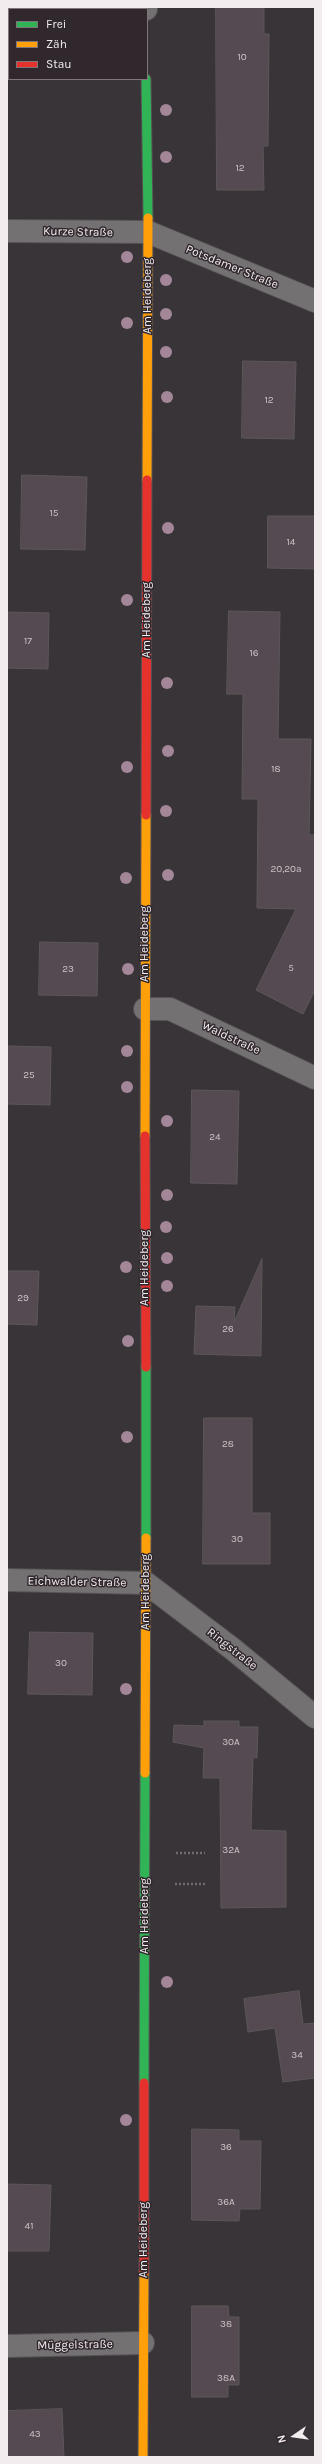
<!DOCTYPE html>
<meta charset="utf-8">
<style>
body{margin:0}
#map{position:relative;width:322px;height:2464px;overflow:hidden;background:#393437;font-family:Karla,sans-serif}
canvas{display:block}
.frame{position:absolute;inset:0;border:8px solid #f2ecef;pointer-events:none}
.legend{position:absolute;left:8px;top:8px;width:140px;height:72px;box-sizing:border-box;background:#31282e;border:1px solid #7e767b;margin:0;padding:5px 7px;list-style:none;font-size:12px;color:#f2ecef}
.legend li{display:flex;align-items:center;gap:8px;height:20px}
.legend b{width:20px;border:1px solid #7e767b}
.north{position:absolute;left:274px;top:2416px;width:40px;height:40px;-webkit-text-stroke:3px #31282e;paint-order:stroke;rotate:257deg;font-size:11px;font-weight:700;line-height:16px;text-align:center;color:#f2ecef}
.north::after{content:'';display:block;margin:auto;width:14px;height:18px;background:#f2ecef;clip-path:polygon(50% 0,100% 100%,50% 72%,0 100%)}
</style>
<div id="map">
<canvas width="322" height="2464"></canvas>
<div class="frame"></div>
<ul class="legend">
<li><b style="height:5px;background:#30b455"></b>Frei</li>
<li><b style="height:5px;background:#ff9f0a"></b>Zäh</li>
<li><b style="height:5px;background:#e5322d"></b>Stau</li>
</ul>
<div class="north">N</div>
</div>
<script>
const ctx = document.querySelector('canvas').getContext('2d');
ctx.lineJoin = 'round';
function fill(path, color) { ctx.fillStyle = color; ctx.fill(path, 'evenodd'); }
function trace(path, color, width, dash) { ctx.strokeStyle = color; ctx.lineWidth = width; ctx.lineCap = dash ? 'butt' : 'round'; ctx.setLineDash(dash || []); ctx.stroke(path); }
function drawText(font, color, halo, rows, align = 'center') {
  ctx.font = font + ' Karla,sans-serif'; ctx.lineWidth = 3; ctx.setLineDash([]); ctx.textBaseline = 'middle'; ctx.strokeStyle = halo; ctx.fillStyle = color; for (const [text, x, y, turn = 0] of rows) {
    ctx.save(); ctx.translate(x, y); ctx.rotate((+turn || 0) * Math.PI / 180); ctx.textAlign = isNaN(turn) ? turn : align; if (halo) ctx.strokeText(text, 0, 0); ctx.fillText(text, 0, 0); ctx.restore();
  }
}
const building = new Path2D(`
 M216 7H264V34H269L268 146H263L264 190H217Z
 M243 361 296 362 294 439 242 438Z
 M22 475 87 477 85 550 21 549Z
 M268 516H315V569L268 568Z
 M229 611 280 612 278 739H311L309 835H315V990L303 1014 256 990 296 909 257 908 258 799H242L243 694H227Z
 M7 612 49 613 48 669 7 668Z
 M40 942 98 943 97 996 39 995Z
 M7 1046 51 1047 50 1105 7 1104Z
 M192 1090 239 1091 237 1184 191 1183Z
 M262 1259 261 1356 194 1354 196 1306 235 1307 234 1322Z
 M7 1271H39L37 1325 7 1324Z
 M204 1418H252V1513H270V1564H203Z
 M30 1632 93 1633 92 1695 28 1694Z
 M204 1721H239V1727H258L257 1758 253 1757 251 1830 286 1831V1907L221 1908 220 1778H203L204 1748 173 1742 174 1725 204 1726Z
 M299 1991 303 2024 315 2023V2078L283 2082 275 2028 248 2032 244 1999Z
 M192 2129 239 2130V2141H261L260 2209H240L239 2221 192 2220Z
 M7 2184 51 2185 49 2251H7Z
 M192 2306H228L229 2317H239V2385H228V2397H192Z
 M62 2409 64 2457H7V2411Z`);
const path = new Path2D(`
 M176 1853H205
 M175 1884H205`);
const street = new Path2D(`
 M146 7V9
 M7 231 148 232 315 301
 M145 1009H170L315 1078
 M7 1580 146 1583 234 1650 315 1717
 M7 2346 143 2343`);
const fast = new Path2D(`
 M146 79 148 218
 M146 1367V1538
 M144 2083 145 1773`);
const slow = new Path2D(`
 M147 480 148 218
 M145 1136 146 815
 M145 1773 146 1538
 M143 2457 144 2272`);
const jam = new Path2D(`
 M146 815 147 480
 M145 1136 146 1367
 M144 2272V2083`);
const trees = [
 [166,110],
 [166,157],
 [127,257],
 [166,280],
 [166,314],
 [127,323],
 [166,352],
 [167,397],
 [168,528],
 [127,600],
 [167,683],
 [168,751],
 [127,767],
 [166,811],
 [168,875],
 [126,878],
 [128,969],
 [127,1051],
 [127,1087],
 [167,1121],
 [167,1195],
 [166,1227],
 [167,1258],
 [126,1267],
 [167,1286],
 [128,1341],
 [127,1437],
 [126,1689],
 [167,1982],
 [126,2120]
];
const numberNames = [
 ["10",242,57],
 ["12",240,168],
 ["12",269,400],
 ["15",54,513],
 ["14",291,542],
 ["17",28,641],
 ["16",254,653],
 ["18",276,769],
 ["20,20a",286,869],
 ["5",291,968],
 ["23",68,969],
 ["25",29,1075],
 ["24",215,1137],
 ["29",23,1298],
 ["26",228,1329],
 ["28",228,1444],
 ["30",237,1539],
 ["30",61,1663],
 ["30A",231,1742],
 ["32A",231,1850],
 ["34",297,2055],
 ["36",226,2147],
 ["36A",226,2202],
 ["41",29,2226],
 ["38",226,2324],
 ["38A",226,2378],
 ["43",35,2434]
];
const streetNames = [
 ["Kurze Straße",78,232,1],
 ["Potsdamer Straße",232,267,22],
 ["Am Heideberg",148,296,-90],
 ["Am Heideberg",147,620,-90],
 ["Am Heideberg",145,944,-90],
 ["Waldstraße",231,1038,25],
 ["Am Heideberg",145,1268,-90],
 ["Eichwalder Straße",77,1582,1],
 ["Am Heideberg",146,1592,-90],
 ["Ringstraße",232,1649,38],
 ["Am Heideberg",145,1916,-90],
 ["Am Heideberg",144,2240,-90],
 ["Müggelstraße",75,2345,-1]
];
fill(building, '#554a51');
trace(building, '#5b5759', 1);
trace(street, '#575255', 24);
trace(fast, '#575255', 11);
trace(slow, '#575255', 11);
trace(jam, '#575255', 11);
trace(path, '#706b6e', 2.5, [2, 2]);
trace(street, '#747173', 22);
trace(fast, '#30b455', 9);
trace(slow, '#ff9f0a', 9);
trace(jam, '#e5322d', 9);
ctx.fillStyle = '#a48699';
for (const [x, y] of trees) { ctx.beginPath(); ctx.arc(x, y, 6, 0, 2 * Math.PI); ctx.fill(); }
drawText('10px', '#cbc4c8', null, numberNames);
drawText('12px', '#f2ecef', '#31282e', streetNames);
</script>
